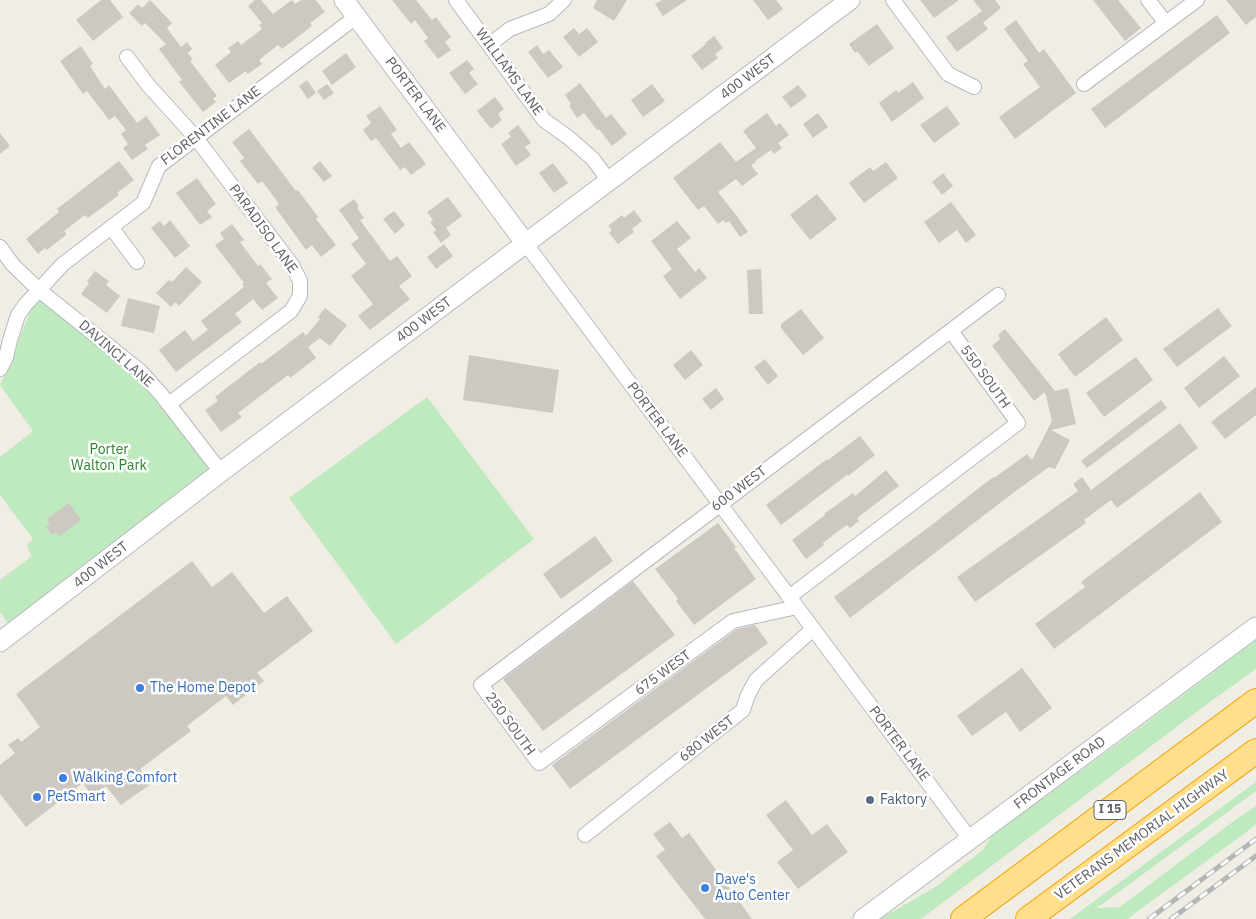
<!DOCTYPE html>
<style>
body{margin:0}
canvas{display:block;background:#f0ede4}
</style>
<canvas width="1256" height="919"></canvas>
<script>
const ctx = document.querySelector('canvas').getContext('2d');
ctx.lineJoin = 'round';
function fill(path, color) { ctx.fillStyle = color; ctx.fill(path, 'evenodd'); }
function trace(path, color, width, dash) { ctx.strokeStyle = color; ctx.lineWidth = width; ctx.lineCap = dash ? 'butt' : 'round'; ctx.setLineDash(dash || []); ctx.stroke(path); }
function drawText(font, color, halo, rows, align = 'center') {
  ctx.font = font + ' "IBM Plex Sans",sans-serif'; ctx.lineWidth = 5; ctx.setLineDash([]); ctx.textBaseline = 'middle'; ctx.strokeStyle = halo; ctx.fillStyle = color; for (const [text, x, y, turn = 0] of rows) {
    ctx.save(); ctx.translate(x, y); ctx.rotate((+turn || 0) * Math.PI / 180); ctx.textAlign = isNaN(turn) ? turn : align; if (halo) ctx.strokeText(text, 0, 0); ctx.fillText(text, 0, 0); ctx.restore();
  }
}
const green = new Path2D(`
 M39 290 129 361 221 472 14 632 0 612V580L32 556 28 549 27 545 33 539 0 495V457L33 431 0 385Z
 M427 397 534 539 396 644 289 498Z
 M1256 640V669L1203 707 921 919H880L937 886 959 868 983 850 992 835 1131 734Z
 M1256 782V791L1097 908 1120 907 1235 820 1256 806V824L1245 833 1127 919H1070Z`);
const building = new Path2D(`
 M101 0H110L123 17 93 41 76 20Z
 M150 0 172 23 167 28 181 47 187 42 192 49 188 53 193 60 190 61 217 96 213 99 216 102 203 112 179 82 182 80 159 49 166 44 145 23 142 26 129 13 138 4 142 8Z
 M255 0H261L273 14 292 0 295 4 301 0H316L325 12 310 23 312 26 282 49 278 45 259 60 262 64 248 74 246 71 229 83 215 65 231 52 228 48 238 41 241 45 262 29 259 25 262 23 248 6Z
 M392 0H416L432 20 436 17 451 37 445 42 451 50 438 59 424 41 428 38 415 20 411 24Z
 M597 0H627L614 21 593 8Z
 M662 0H687L663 16 655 4Z
 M753 0H776L783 9 768 20Z
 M920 0H959L934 18Z
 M973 0H995L1001 8 983 23 988 29 957 52 946 37 982 11Z
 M1093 0H1118L1141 28 1125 41Z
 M1226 0H1256V17L1246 25Z
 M1217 15 1230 33 1105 128 1091 109Z
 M1016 20 1039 53 1044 49 1076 93 1015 139 999 117 1040 87 1023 64 1028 61 1004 29Z
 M877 24 894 48 869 66 857 51 855 53 849 44Z
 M574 28 579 34 587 28 598 42 579 57 563 37Z
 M714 36 723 48 715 54 718 58 702 70 691 56 706 44 705 43Z
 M537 45 543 54 549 50 563 67 548 78 528 52Z
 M81 46 93 64 90 66 105 89 109 85 137 123 146 116 160 135 145 145 148 149 132 160 123 148 128 144 121 134 126 130 115 116 109 120 87 91 83 94 60 61Z
 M346 53 356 67 332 85 322 71Z
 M467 60 474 69 469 73 478 84 465 94 449 73Z
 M307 80 316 93 308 99 299 86Z
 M913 82 924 98 892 122 879 103 896 90 898 93Z
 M580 83 606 118 611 114 627 134 612 146 599 129 597 130 584 113 577 118 569 106 571 104 565 95Z
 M327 84 334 93 324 100 317 91Z
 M652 84 665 101 643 117 631 100Z
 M798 85 807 96 791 108 782 97Z
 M495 97 504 109 498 114 502 120 491 129 477 111Z
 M380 106 397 130 391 134 401 148 409 142 426 164 411 175 405 167 400 170 376 138 371 141 363 130 371 123 366 116Z
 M947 106 960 124 934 143 920 125Z
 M767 113 776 126 780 123 789 135 778 143 782 148 774 154 771 150 755 161 756 162 751 165 758 174 742 186 736 179 718 192 736 215 748 232 740 237 729 221 726 223 723 220 718 224 704 206 698 210 673 178 720 142 736 162 756 148 743 131Z
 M818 113 828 127 813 138 803 124Z
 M518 125 531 143 525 147 531 155 516 166 501 144 511 137 508 133Z
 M249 129 296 191 298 190 318 217 316 219 336 245 321 257 312 245 306 250 275 207 279 204 262 181 258 184 240 161 244 158 232 142Z
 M0 133 10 146 0 154Z
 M119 161 134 180 117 193 119 195 88 218 85 215 64 231 67 234 47 250 45 248 38 254 26 239 59 212 57 209Z
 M320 161 332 176 324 182 312 168Z
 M886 162 898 178 864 203 849 183 870 167 873 171Z
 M553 163 568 183 554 193 539 173Z
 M943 173 953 186 942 195 932 182Z
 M197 178 216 204 207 211 212 217 200 225 176 193Z
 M817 194 837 219 810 240 790 215Z
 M448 197 462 216 446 228 451 235 441 243 433 232 436 230 430 222 433 220 427 212Z
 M354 199 359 206 357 208 364 218 360 220 390 261 397 256 412 276 399 286 410 299 370 330 358 316 373 304 351 276 366 264 351 244 359 238 339 210Z
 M951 202 976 235 966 243 957 230 939 243 924 222Z
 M634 210 642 221 632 229 634 232 618 244 609 233 612 230 608 226 622 215 624 218Z
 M394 211 405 225 395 234 383 219Z
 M170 220 190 246 175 258 151 228 160 221 164 226Z
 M677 221 691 238 677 249 695 272 699 268 707 278 680 299 663 276 672 269 651 241Z
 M232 224 244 240 240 242 258 266 260 264 272 279 266 283 278 298 262 310 253 299 235 314 242 322 176 372 159 350 185 330 193 341 208 330 201 321 244 287 242 284 244 283 215 245 224 239 220 233Z
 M444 244 453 256 436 269 427 257Z
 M186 267 202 282 179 306 175 302 171 307 156 293 169 280 172 282Z
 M761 269 763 314H749L747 270Z
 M95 271 109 281 106 285 120 296 107 313 81 294 89 283 87 281Z
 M128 298 160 306 154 333 121 326Z
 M325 308 347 325 330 346 320 338 308 347 316 358 290 378 288 375 238 413 242 417 221 432 205 410 218 401 215 397 260 362 261 364 303 332 306 336 320 319 318 317Z
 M1218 308 1232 326 1177 367 1163 349Z
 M801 309 824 338 803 355 781 328V324Z
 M1106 317 1123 340 1075 377 1058 354Z
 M1005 329 1055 391 1068 388 1076 424 1051 430 1070 440 1055 469 1049 467 1013 493 850 618 834 597 929 527 993 477 994 478 1027 454 1032 460 1052 421 1045 392 1034 401 992 346 1000 339 998 335Z
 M691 350 703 365 685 380 673 365Z
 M469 355 559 370 553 413 463 400Z
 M1224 356 1240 376 1199 408 1184 388Z
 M1136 357 1153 380 1104 417 1086 393Z
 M765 359 778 376 768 385 754 367Z
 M1256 387V415L1225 439 1211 422Z
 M716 388 724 399 711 410 702 399Z
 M1161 400 1167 408 1087 468 1081 461Z
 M1180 423 1198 448 1117 508 1111 500 1084 520 1086 523 975 602 957 577 1078 491 1073 484 1082 477 1091 490Z
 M860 436 875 455 848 476 847 475 781 525 766 505 827 459 828 460Z
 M886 470 899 486 857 518 859 521 850 528 847 525 837 532 823 543 824 545 806 559 792 540 825 515 824 514 853 493 855 496Z
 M1200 492 1222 522 1054 649 1035 624 1085 587 1081 582Z
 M69 503 81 520 60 536 56 532 52 535 46 527 50 524 47 519Z
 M718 523 736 547 734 548 756 579 694 625 676 601 678 599 655 569Z
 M595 536 613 561 561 599 543 574Z
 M192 561 212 587 232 572 264 613 287 596 313 631 257 673 264 681 233 705 226 696 187 726 191 731 140 769 151 784 121 805 106 786 92 796 83 783 26 827 0 794V765L15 753 8 745 18 738 21 742 40 727 16 694Z
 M633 581 675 635 543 731 503 679Z
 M755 625 768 643 570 789 552 765 737 629Z
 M1022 668 1052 708 1020 732 1006 712 972 736 957 716Z
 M786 800 812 835 827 824 848 852 798 889 777 862 793 850 766 815Z
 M670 822 682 838 689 833 752 919H705L656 856 665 850 653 834Z`);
const street = new Path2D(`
 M456 0 544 120 569 138 593 159 609 181
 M893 0 948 74 974 87
 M1148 0 1166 23
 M489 45 510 29 549 14 564 0
 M127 57 148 85 196 138 292 265 300 281V296L291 311 169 404
 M1084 84 1197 0
 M111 227 137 262
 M526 244 970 839
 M0 247 13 265 39 290 140 371 160 393 221 472
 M0 369 6 357 10 340 18 315 25 305 63 264 143 203 159 166 356 17
 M789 597 1018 423 951 331
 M797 607 733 621 539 763 481 685 998 295
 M585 835 743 710 747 697 756 680 813 629`);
const secondary = new Path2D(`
 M344 0 526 244
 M0 642 221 472 850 0
 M863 919 1256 627`);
const highway = new Path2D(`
 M963 919 1256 701
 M1028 919 1256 751`);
const rail = new Path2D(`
 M1149 919 1256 839
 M1171 919 1256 856`);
const markers = [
 [140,688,5,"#3f7fe0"],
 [63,778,5,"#3f7fe0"],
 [37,797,5,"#3f7fe0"],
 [870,800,5,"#5c6f8a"],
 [705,888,5,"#3f7fe0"]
];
const shields = [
 [1110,810,32]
];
const shieldNames = [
 ["I 15",1110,810]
];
const streetNames = [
 ["WILLIAMS LANE",509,72,54],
 ["400 WEST",748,77,-37],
 ["PORTER LANE",415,95,53],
 ["FLORENTINE LANE",211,126,-37],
 ["PARADISO LANE",263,229,54],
 ["400 WEST",424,320,-37],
 ["DAVINCI LANE",116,354,41],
 ["550 SOUTH",985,377,54],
 ["PORTER LANE",657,420,53],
 ["600 WEST",739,489,-37],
 ["400 WEST",101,565,-38],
 ["675 WEST",663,673,-36],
 ["250 SOUTH",510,724,54],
 ["680 WEST",707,739,-38],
 ["PORTER LANE",899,744,53],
 ["FRONTAGE ROAD",1060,773,-37],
 ["VETERANS MEMORIAL HIGHWAY",1142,835,-36]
];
const parkNames = [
 ["Porter",109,450],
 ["Walton Park",109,466]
];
const shopNames = [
 ["The Home Depot",150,688],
 ["Walking Comfort",73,778],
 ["PetSmart",47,797],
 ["Dave's",715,880],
 ["Auto Center",715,896]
];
const serviceNames = [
 ["Faktory",880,800]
];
fill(green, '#bfe9be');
fill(building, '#cdc9c2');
trace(street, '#b6babf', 16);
trace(secondary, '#b7bbc1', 21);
trace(highway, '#f3a100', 26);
trace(street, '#fff', 14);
trace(secondary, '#fff', 19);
trace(highway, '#ffdf8b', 24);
trace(rail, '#b5b6b7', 5);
trace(rail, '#fff', 3, [9]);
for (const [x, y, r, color] of markers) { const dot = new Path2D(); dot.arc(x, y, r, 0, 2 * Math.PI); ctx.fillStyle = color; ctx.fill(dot); trace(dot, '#fff', 2); }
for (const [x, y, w] of shields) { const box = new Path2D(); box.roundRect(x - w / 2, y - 9.5, w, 19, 4); ctx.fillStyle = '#fff'; ctx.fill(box); trace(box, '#5c6066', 1); }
drawText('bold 12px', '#5c6066', null, shieldNames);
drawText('14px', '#5c6066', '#fff', streetNames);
drawText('14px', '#2d832f', '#fff', parkNames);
drawText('14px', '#366cbe', '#fff', shopNames, 'left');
drawText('14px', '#4e5e75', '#fff', serviceNames, 'left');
</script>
